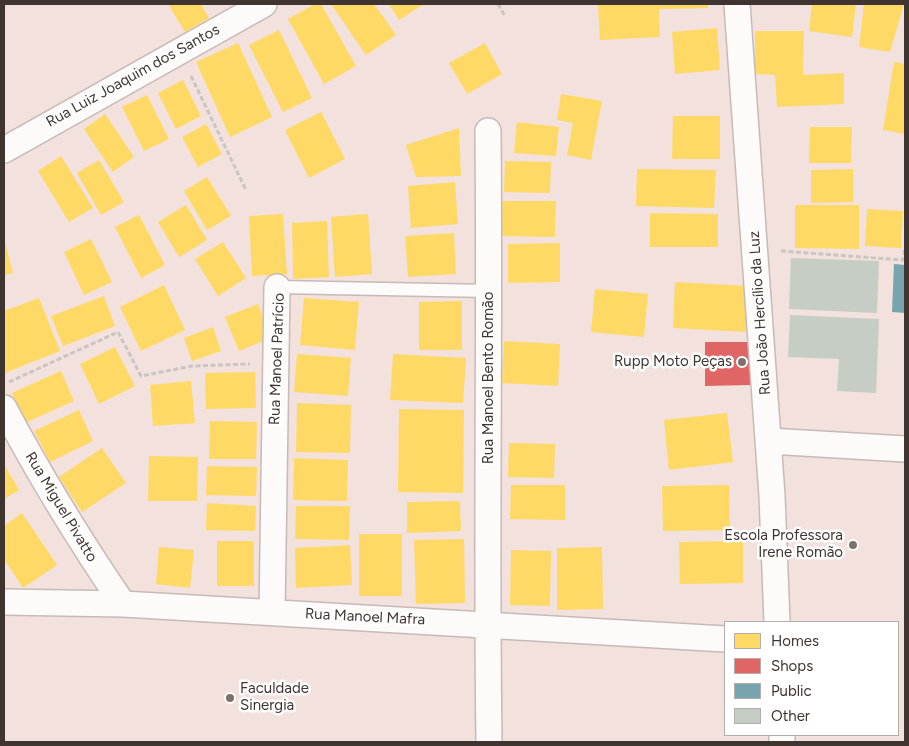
<!DOCTYPE html>
<meta charset="utf-8">
<style>
body{margin:0}
#map{position:relative;width:909px;height:746px;overflow:hidden;background:#f2e1dc;font-family:Figtree,sans-serif}
canvas{display:block}
.frame{position:absolute;inset:0;border:5px solid #403430;pointer-events:none}
.legend{position:absolute;left:724px;top:621px;width:175px;height:115px;box-sizing:border-box;background:#fff;border:1px solid #b3aeac;margin:0;padding:6px 9px;list-style:none;font-size:15px;color:#403430}
.legend li{display:flex;align-items:center;gap:10px;height:25px}
.legend b{width:25px;border:1px solid #b3aeac}
</style>
<div id="map">
<canvas width="909" height="746"></canvas>
<div class="frame"></div>
<ul class="legend">
<li><b style="height:14px;background:#ffd966"></b>Homes</li>
<li><b style="height:14px;background:#e06666"></b>Shops</li>
<li><b style="height:14px;background:#76a5af"></b>Public</li>
<li><b style="height:14px;background:#c6cdc5"></b>Other</li>
</ul>
</div>
<script>
const ctx = document.querySelector('canvas').getContext('2d');
ctx.lineJoin = 'round';
function fill(path, color) { ctx.fillStyle = color; ctx.fill(path, 'evenodd'); }
function trace(path, color, width, dash) { ctx.strokeStyle = color; ctx.lineWidth = width; ctx.lineCap = dash ? 'butt' : 'round'; ctx.setLineDash(dash || []); ctx.stroke(path); }
function drawText(font, color, halo, rows, align = 'center') {
  ctx.font = font + ' Figtree,sans-serif'; ctx.lineWidth = 5; ctx.setLineDash([]); ctx.textBaseline = 'middle'; ctx.strokeStyle = halo; ctx.fillStyle = color; for (const [text, x, y, turn = 0] of rows) {
    ctx.save(); ctx.translate(x, y); ctx.rotate((+turn || 0) * Math.PI / 180); ctx.textAlign = isNaN(turn) ? turn : align; if (halo) ctx.strokeText(text, 0, 0); ctx.fillText(text, 0, 0); ctx.restore();
  }
}
const homes = new Path2D(`
 M168 4H201L209 18 185 32Z
 M315 4H321L356 66 324 84 288 19Z
 M332 4H374L396 35 366 55 331 4Z
 M389 4H424L399 20Z
 M598 4H708V8L659 9 660 37 600 40Z
 M812 4H856L852 37 809 31Z
 M864 4H904L890 52 859 47Z
 M717 28 720 70 675 74 672 32Z
 M279 30 312 98 283 112 249 45Z
 M755 31H804L803 75 844 73V104L777 107 775 75 755 74Z
 M238 43 272 117 230 137 196 62Z
 M485 43 502 74 467 94 449 63Z
 M894 62 905 64V134L883 130Z
 M183 80 201 116 176 129 158 93Z
 M561 94 602 101 591 160 567 155 573 123 557 120Z
 M147 95 169 139 144 151 122 107Z
 M321 112 345 159 309 178 285 130Z
 M105 114 134 157 113 172 84 129Z
 M673 116H720V159H672Z
 M517 122 559 127 556 156 514 153Z
 M206 124 222 154 198 167 182 137Z
 M810 127H852L851 163H809Z
 M459 128 461 176 416 177 406 145Z
 M61 156 93 208 69 222 38 171Z
 M99 160 124 202 101 215 77 173Z
 M505 161 551 162 550 193 504 192Z
 M637 169 716 170 714 208 636 206Z
 M853 169V202L811 203V170Z
 M207 177 231 216 207 230 184 191Z
 M455 182 458 224 411 228 408 186Z
 M502 201H556L555 237 502 236Z
 M186 205 207 240 179 257 158 222Z
 M795 205H859V249L795 248Z
 M867 209 903 211 901 248 865 246Z
 M650 213 718 214V247H650Z
 M283 214 287 274 252 276 249 216Z
 M368 214 372 274 335 277 331 217Z
 M139 215 165 265 141 278 115 227Z
 M327 221 329 277 293 279 292 223Z
 M454 233 456 274 408 277 405 236Z
 M4 239 13 273 4 275Z
 M91 239 112 282 84 295 64 252Z
 M223 242 246 278 218 296 195 259Z
 M560 243V282L508 283V244Z
 M675 282 748 286 746 332 673 328Z
 M164 285 185 330 141 351 120 307Z
 M595 289 648 294 644 337 591 332Z
 M104 296 115 326 63 346 51 316Z
 M39 298 60 351 5 373 4 311Z
 M304 298 359 302 355 350 300 345Z
 M462 301V350H419V302Z
 M258 304 271 338 239 351 225 317Z
 M213 327 221 351 192 361 184 338Z
 M504 341 560 344 558 386 502 383Z
 M115 347 135 386 99 404 80 364Z
 M297 354 351 358 348 396 294 392Z
 M393 354 466 358 463 403 390 400Z
 M61 371 74 401 25 423 12 393Z
 M255 372 256 408 206 409 205 373Z
 M191 381 195 423 153 426 150 385Z
 M297 403 351 405 350 453 296 452Z
 M399 409 464 410 463 493 398 492Z
 M79 410 93 441 50 462 34 431Z
 M727 413 733 462 669 470 664 420Z
 M210 421 257 422 256 459H209Z
 M509 443 555 444 554 478 508 477Z
 M102 448 126 483 82 512 59 477Z
 M149 456 198 457 197 501H148Z
 M294 458 348 460 347 501 293 500Z
 M4 464 19 490 4 499Z
 M207 466 257 467 256 496 206 495Z
 M511 485H565V520L510 519Z
 M729 485 730 530 663 531 662 486Z
 M460 501 461 531 407 533V502Z
 M207 503 256 506 255 531 206 530Z
 M296 506H350L349 540 295 539Z
 M22 513 57 565 23 588 4 559V526Z
 M359 534H402V596H359Z
 M464 539 465 603 416 604 414 540Z
 M217 541H254V586H217Z
 M743 541V583L680 584 679 542Z
 M350 545 352 585 296 588 295 548Z
 M159 547 194 550 190 588 156 584Z
 M602 547 603 609 557 610V548Z
 M511 550 551 551 550 606 510 605Z`);
const shops = new Path2D(`
 M705 342H751V385L705 386Z`);
const public = new Path2D(`
 M894 264 905 265V313L892 312Z`);
const building = new Path2D(`
 M791 258 879 261 877 313 789 309Z
 M790 315 879 319 876 393 837 391 839 359 788 357Z`);
const path = new Path2D(`
 M498 4 505 16
 M191 76 246 190
 M781 251 903 260 905 248
 M9 382 118 332 141 376 192 366 250 364`);
const service = new Path2D(`
 M277 287 490 291`);
const minor = new Path2D(`
 M737 4 772 496 777 622
 M488 131C490 335 486 538 489 742
 M4 150 264 4
 M4 408C40 476 80 541 123 604
 M769 441 905 449
 M4 602 123 604 725 639
 M272 612 277 287
 M782 735V742`);
const markers = [
 [742,362,5,"#7e716c"],
 [853,545,5,"#7e716c"],
 [230,698,5,"#7e716c"]
];
const streetNames = [
 ["Rua Luiz Joaquim dos Santos",133,76,-29],
 ["Rua João Hercílio da Luz",760,313,-94],
 ["Rua Manoel Patrício",277,359,-88],
 ["Rua Manoel Bento Romão",489,378,-90],
 ["Rua Miguel Pivatto",61,507,59],
 ["Rua Manoel Mafra",365,617,3]
];
const poiNames = [
 ["Rupp Moto Peças",732,362],
 ["Escola Professora",843,536],
 ["Irene Romão",843,553],
 ["Faculdade",240,689,"left"],
 ["Sinergia",240,706,"left"]
];
fill(homes, '#ffd966');
fill(shops, '#e06666');
fill(public, '#76a5af');
fill(building, '#c6cdc5');
trace(service, '#c7bab6', 15);
trace(minor, '#c7bab6', 28);
trace(path, '#cac4c2', 3, [5, 2.5]);
trace(service, '#fdfafa', 12);
trace(minor, '#fdfafa', 25);
for (const [x, y, r, color] of markers) { const dot = new Path2D(); dot.arc(x, y, r, 0, 2 * Math.PI); ctx.fillStyle = color; ctx.fill(dot); trace(dot, '#fff', 2); }
drawText('15px', '#403430', '#fff', streetNames);
drawText('15px', '#403430', '#fff', poiNames, 'right');
</script>
